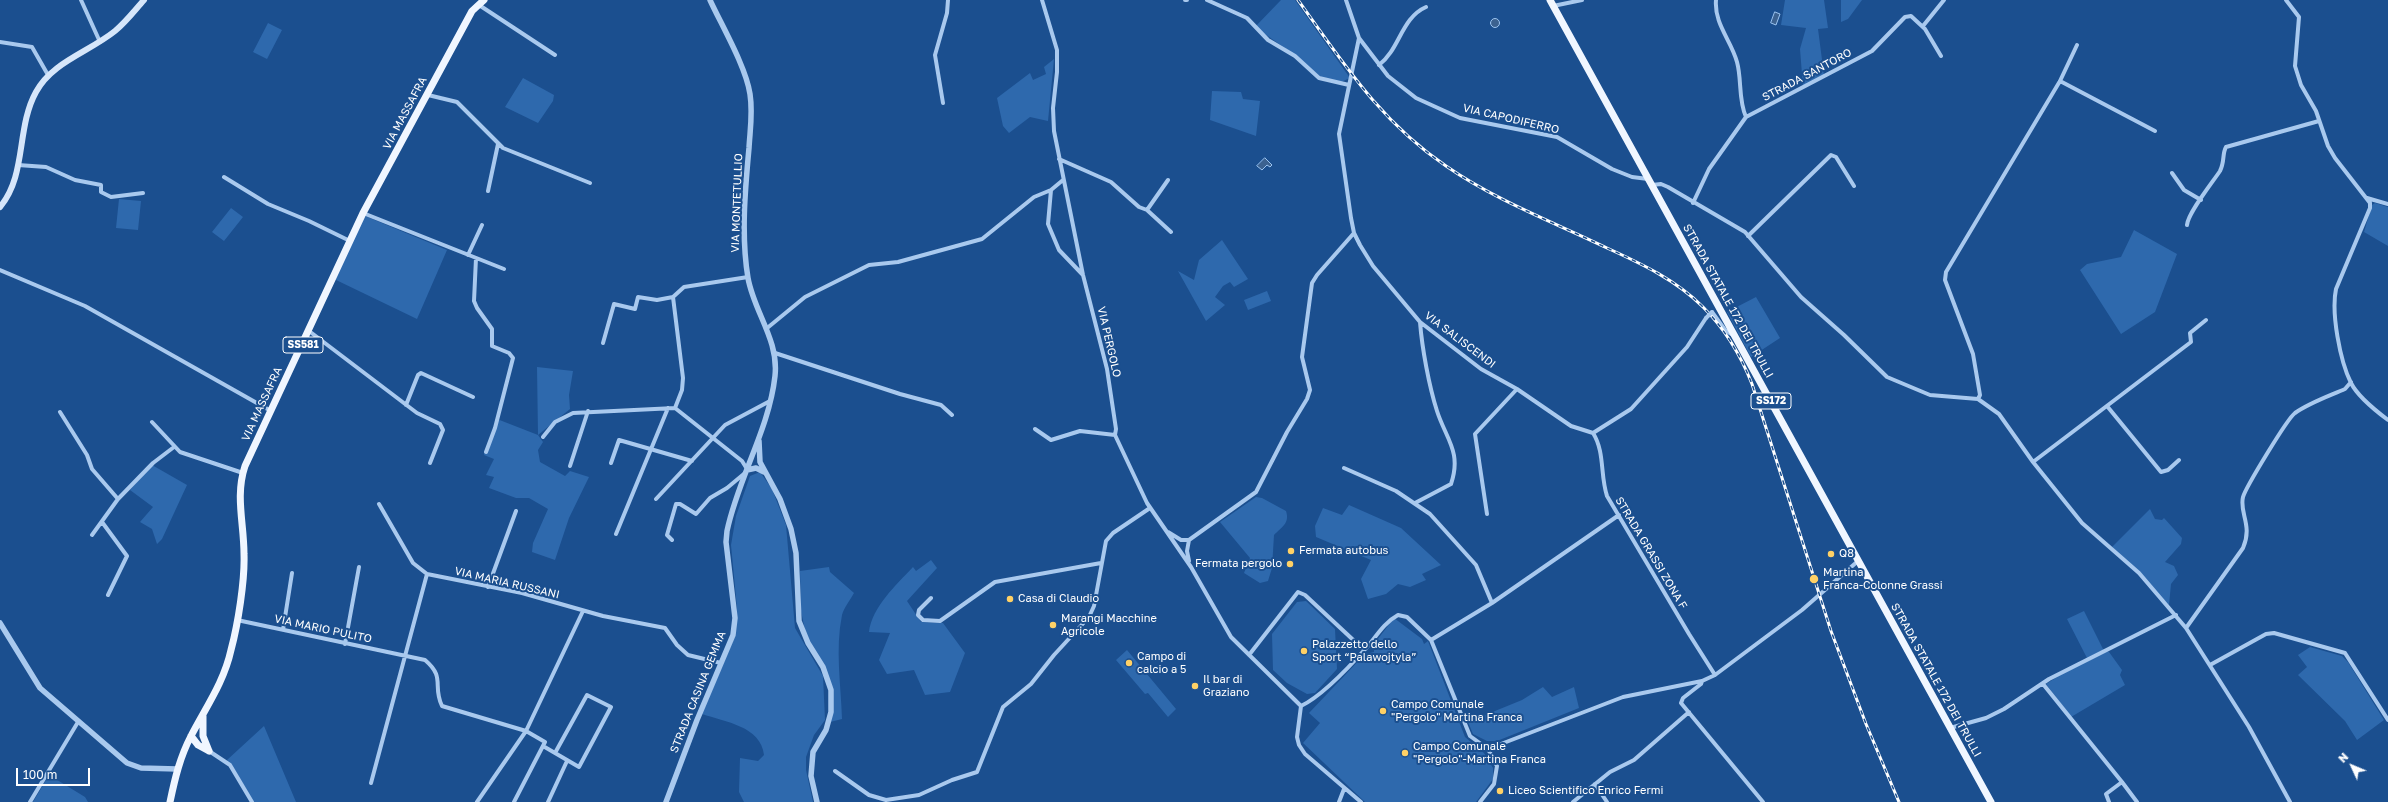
<!DOCTYPE html>
<meta charset="utf-8">
<style>
body{margin:0}
#map{position:relative;width:2388px;height:802px;overflow:hidden;background:#1b4f8f;font-family:"Golos Text",sans-serif}
canvas{display:block}
.north{position:absolute;left:2332px;top:746px;width:40px;height:40px;-webkit-text-stroke:3px #1b4f8f;paint-order:stroke;rotate:314deg;font-size:11px;font-weight:700;line-height:16px;text-align:center;color:#fff}
.north::after{content:'';display:block;margin:auto;width:14px;height:18px;background:#fff;clip-path:polygon(50% 0,100% 100%,50% 72%,0 100%)}
.scale{position:absolute;left:16px;top:768px;width:74px;height:18px;box-sizing:border-box;border:2px solid #fff;border-top:0;padding-left:5px;font-size:12px;line-height:14px;white-space:nowrap;color:#fff;-webkit-text-stroke:3px #1b4f8f;paint-order:stroke}
</style>
<div id="map">
<canvas width="2388" height="802"></canvas>
<div class="north">N</div>
<div class="scale">100 m</div>
</div>
<script>
const ctx = document.querySelector('canvas').getContext('2d');
ctx.lineJoin = 'round';
function fill(path, color) { ctx.fillStyle = color; ctx.fill(path, 'evenodd'); }
function trace(path, color, width, dash) { ctx.strokeStyle = color; ctx.lineWidth = width; ctx.lineCap = dash ? 'butt' : 'round'; ctx.setLineDash(dash || []); ctx.stroke(path); }
function drawText(font, color, halo, rows, align = 'center') {
  ctx.font = font + ' "Golos Text",sans-serif'; ctx.lineWidth = 4; ctx.setLineDash([]); ctx.textBaseline = 'middle'; ctx.strokeStyle = halo; ctx.fillStyle = color; for (const [text, x, y, turn = 0] of rows) {
    ctx.save(); ctx.translate(x, y); ctx.rotate((+turn || 0) * Math.PI / 180); ctx.textAlign = isNaN(turn) ? turn : align; if (halo) ctx.strokeText(text, 0, 0); ctx.fillText(text, 0, 0); ctx.restore();
  }
}
const green = new Path2D(`
 M1281 0H1295L1350 78 1341 82 1323 79 1296 56 1255 27Z
 M1785 0H1824L1828 28 1818 29 1824 75 1803 87 1800 49 1806 28 1781 25Z
 M1841 0H1862L1848 19 1841 22Z
 M268 23 282 30 267 59 253 52Z
 M1054 59 1048 121 1030 117 1009 133 1003 126 997 98 1030 73 1033 80 1046 74 1044 67Z
 M523 78 554 95 553 101 538 123 505 107Z
 M1212 91 1241 92 1243 99 1260 101 1256 136 1210 120Z
 M119 199 141 201 138 230 116 228Z
 M2375 203 2388 207V246L2364 232 2372 205Z
 M231 208 243 217 224 241 212 232Z
 M365 216 447 250 417 319 334 279Z
 M2134 230 2177 254 2155 312 2121 334 2080 270 2087 264 2121 257Z
 M1222 240 1248 279 1234 287 1230 282 1223 286 1215 297 1225 305 1206 321 1178 271 1194 280 1199 260Z
 M1267 291 1271 301 1248 310 1244 300Z
 M1756 297 1780 338 1751 357 1727 312Z
 M537 367 573 371 569 395 570 409 538 435 543 442 538 450 540 462 565 476 570 471 589 477 569 518 555 560 532 552 533 543 548 509 529 498H516L489 488 494 477 486 475 494 459 484 455 497 419 538 435Z
 M152 465 187 485 162 539 157 544 152 529 140 522 153 507 130 490Z
 M760 472 772 489 786 525 795 628 823 676 825 720 814 735 806 757V770L813 802H744L739 792 740 758 758 761 764 755C761 726 725 722 702 714L736 634 737 608 731 545 736 516 750 476Z
 M1256 497 1262 498 1286 511C1290 523 1282 527 1274 535L1272 568 1268 581 1260 583 1244 573 1250 558 1220 522Z
 M1349 505 1401 528 1441 565 1422 574 1426 580 1410 587 1398 584 1386 594 1368 599 1361 579 1371 560 1316 537 1315 526 1323 508 1342 515Z
 M2150 509 2155 519 2162 520 2164 518 2182 538 2181 544 2165 562 2174 566 2178 575 2171 584 2169 605 2112 547Z
 M931 560 937 568 907 601 921 622 943 623 965 653 950 692 925 695 914 670 887 674 879 660 890 633 869 632C872 607 896 585 913 567L916 571Z
 M829 567 830 572 854 593C850 600 844 608 842 615 835 650 841 684 842 719L830 722 829 682 806 635 801 611 800 571Z
 M1306 601 1335 629 1337 669 1315 693 1307 694 1287 683 1273 670 1272 634 1297 602Z
 M2084 611 2103 649 2109 652 2122 670 2120 675 2125 685 2071 717 2046 684 2087 658 2067 619Z
 M1394 618 1422 639 1424 644 1428 641 1465 737 1484 753 1493 768V779L1476 802H1365L1303 743 1320 723 1309 713 1365 654 1374 652V644Z
 M2310 647 2342 656 2348 662 2384 720 2357 740 2345 721 2298 675 2307 667 2298 655Z
 M1127 650 1176 709 1168 717 1148 693 1145 694 1116 660Z
 M1543 687 1552 697 1574 687 1579 708 1497 741H1487L1473 734 1468 722 1522 700Z
 M264 726 296 802H250L247 790 227 760Z
 M49 775 85 797 88 802H33Z`);
const water = new Path2D(`
 M1775 12 1780 14 1776 25 1771 23Z
 M1490.5 23a4.5 4.5 0 1 1 9 0a4.5 4.5 0 1 1-9 0Z
 M1265 158 1272 165 1270 167 1267 165 1262 170 1257 166Z`);
const minor = new Path2D(`
 M81 0 100 42
 M1042 0 1057 50V72L1053 108 1054 131 1083 275 1107 369 1116 429 1115 435 1147 503 1191 567 1231 637 1301 706 1297 737 1299 745 1305 754 1361 802
 M1185 0H1187
 M1207 0 1247 18 1268 40 1295 56 1319 78 1349 85
 M1346 0 1359 38 1388 76 1416 98 1460 118 1557 137 1612 169 1632 177 1648 179
 M1716 0C1714 24 1731 40 1737 62 1742 80 1738 99 1746 117
 M2286 0 2299 17 2295 66 2301 85 2316 111 2328 146 2335 158 2370 203V208L2336 289C2331 313 2340 361 2351 383 2358 397 2376 411 2388 420
 M479 5 555 55
 M1553 6 1582 0
 M1923 26 1944 0
 M1359 38 1339 134 1351 218 1354 233 1360 245 1373 266 1420 322 1481 369 1517 389 1571 426 1593 433
 M0 42 32 47 48 75
 M1379 65C1400 49 1401 18 1426 7
 M2060 81 2155 131
 M428 95 457 102 503 148 590 183
 M943 103 935 55 947 13 948 0
 M1059 159 1111 182 1139 207 1147 210 1171 232
 M18 165 46 167 75 180 101 185V192L111 197 143 193
 M2172 173 2184 190 2201 200
 M224 177 268 204 309 221 350 241
 M1652 185 1661 184 1668 187 1745 232 1801 297 1844 335 1887 377 1930 395 1978 399 1999 414 2033 462 2082 523 2139 573 2186 628 2249 727 2290 802
 M1051 190 1048 224 1059 250 1082 274
 M488 191 498 144
 M2367 198 2388 204
 M1693 203 1709 169 1746 117 1872 51 1905 17 1911 16 1925 29 1941 56
 M1147 210 1168 180
 M363 213 504 269
 M2187 225C2188 213 2212 183 2220 171 2225 161 2222 154 2226 147L2319 121
 M1748 236 1831 155 1836 157 1854 186
 M468 255 482 225
 M476 258 474 301 477 308 492 329V346L509 353 513 358 495 428 486 452
 M0 270 85 306 271 411
 M673 297 683 378 682 390 675 408
 M1712 312 1725 330 1733 335
 M766 329 805 297 869 265 898 262 982 239 1034 197 1051 190 1063 180
 M309 331 417 413 440 424 443 430 430 463
 M603 343 614 304 635 309 638 297 657 300 673 297 684 287 748 277
 M775 353 900 394 941 405 952 415
 M1978 399 1980 395 1973 354 1945 280 1946 272 2060 81 2077 45
 M406 405 418 375 421 373 473 397
 M2107 406 2161 472 2168 470 2179 460
 M60 412 87 455 92 469 118 499
 M152 422 180 452 243 473
 M1035 429 1051 440 1080 431 1115 435
 M1593 433C1605 452 1600 475 1607 496L1689 634 1715 675
 M1593 433 1631 409 1687 347 1706 318
 M543 437 555 422 573 413 675 408 742 461 747 469
 M2033 462 2191 342 2190 333 2206 320
 M611 463 619 440 692 461
 M570 466 588 411
 M1344 468 1396 491 1430 514 1476 565 1492 603
 M656 499 725 425 770 401
 M1415 503 1451 484C1462 452 1446 439 1437 411 1429 386 1422 348 1420 322
 M379 504 413 563 427 574 522 593 603 616 665 628 677 645 688 655 721 663
 M1487 514 1475 434 1517 389
 M102 522 127 556 108 595
 M1168 532 1181 540H1189
 M616 534 668 408
 M92 535 118 499 153 463 174 447
 M672 540 667 535 676 504H680L696 514 710 498 727 488 745 473
 M1189 561 1187 551 1189 540 1256 492 1287 432 1307 399 1310 390 1302 357 1312 283 1317 275 1354 233
 M488 587 516 511
 M931 598 919 610 918 615 923 620 940 621 995 582 1101 563
 M237 620 425 660C446 678 432 685 442 706L526 731 545 742 514 802
 M2186 628 2243 548C2253 525 2239 513 2243 497 2246 487 2287 419 2295 413 2309 403 2329 396 2345 389L2351 382
 M283 630 292 573
 M1431 640 1492 603 1619 515
 M345 644 359 567
 M1249 655 1298 592 1305 595 1364 650
 M2210 665 2266 634 2274 633 2345 653 2388 720
 M1702 681 1701 684 1683 698 1681 703 1763 802
 M2043 684 2122 782
 M1301 706C1322 696 1352 664 1368 646 1377 635 1385 622 1398 615L1407 617 1431 640 1470 736 1488 749 1497 766 1494 784 1480 802
 M1950 728 1986 718 2004 709 2049 679 2176 615
 M543 746 579 767 611 707 587 695 555 753
 M1488 749 1623 697 1702 681 1715 675 1802 610 1858 561
 M209 751 230 765 252 802
 M835 771 869 795 886 800 919 795 952 780 977 772 1003 707 1031 684 1054 655 1089 617 1094 606 1106 541 1113 533 1150 508
 M371 783 427 574
 M1595 784 1607 802
 M30 802 78 722
 M477 802 526 731 583 611
 M548 802 567 761
 M1339 802 1344 789
 M1573 802 1610 772 1634 760 1689 712
 M2109 802 2106 794 2122 782 2137 802`);
const tertiary = new Path2D(`
 M759 441 760 462 780 499 791 529 796 553 799 621 808 643 823 667 831 690V712L826 730 813 752 811 776 817 802
 M747 470 756 468 764 472
 M0 623 40 688 127 763 141 768 177 769
 M666 802 697 720 733 635 735 618 726 542 727 531C738 478 769 430 775 376 779 340 754 312 748 278 741 236 745 191 749 148 750 130 753 113 750 94 746 67 722 26 710 0`);
const secondary = new Path2D(`
 M0 207C27 175 16 128 36 92 52 62 89 52 115 31 126 22 135 10 144 0`);
const primary = new Path2D(`
 M1550 0 1991 802
 M203 716V736L209 751
 M191 736 198 745 209 751
 M170 802C175 778 180 757 191 736 206 707 224 682 231 650 238 624 245 580 244 554 244 523 235 496 245 466L363 213 472 11 484 0`);
const rail = new Path2D(`
 M1298 0C1344 64 1380 121 1446 166 1495 200 1553 222 1607 248 1642 264 1676 280 1703 307 1725 329 1741 356 1752 384L1831 631 1866 724 1899 802`);
const minorBridge = new Path2D(`
 M1706 318 1712 312`);
const markers = [
 [1291,551,4,"#ffd166"],
 [1831,554,4,"#ffd166"],
 [1290,564,4,"#ffd166"],
 [1814,579,5,"#ffd166"],
 [1010,599,4,"#ffd166"],
 [1053,625,4,"#ffd166"],
 [1304,651,4,"#ffd166"],
 [1129,663,4,"#ffd166"],
 [1195,686,4,"#ffd166"],
 [1383,711,4,"#ffd166"],
 [1405,753,4,"#ffd166"],
 [1500,791,4,"#ffd166"]
];
const shields = [
 [303,345,40],
 [1771,401,40]
];
const shieldNames = [
 ["SS581",303,345],
 ["SS172",1771,401]
];
const streetNames = [
 ["STRADA SANTORO",1807,75,-28],
 ["VIA MASSAFRA",405,113,-62],
 ["VIA CAPODIFERRO",1511,119,13],
 ["VIA MONTETULLIO",737,203,-88],
 ["STRADA STATALE 172 DEI TRULLI",1728,301,61],
 ["VIA SALISCENDI",1460,340,37],
 ["VIA PERGOLO",1109,342,77],
 ["VIA MASSAFRA",262,404,-65],
 ["STRADA GRASSI ZONA F",1651,553,59],
 ["VIA MARIA RUSSANI",507,583,13],
 ["VIA MARIO PULITO",323,629,12],
 ["STRADA STATALE 172 DEI TRULLI",1936,680,61],
 ["STRADA CASINA GEMMA",698,692,-68]
];
const poiNames = [
 ["Fermata autobus",1299,551],
 ["Q8",1839,554],
 ["Fermata pergolo",1282,564,"right"],
 ["Martina",1823,573],
 ["Franca-Colonne Grassi",1823,586],
 ["Casa di Claudio",1018,599],
 ["Marangi Macchine",1061,619],
 ["Agricole",1061,632],
 ["Palazzetto dello",1312,645],
 ["Sport “Palawojtyla”",1312,658],
 ["Campo di",1137,657],
 ["calcio a 5",1137,670],
 ["Il bar di",1203,680],
 ["Graziano",1203,693],
 ["Campo Comunale",1391,705],
 ["\"Pergolo\" Martina Franca",1391,718],
 ["Campo Comunale",1413,747],
 ["\"Pergolo\"-Martina Franca",1413,760],
 ["Liceo Scientifico Enrico Fermi",1508,791]
];
fill(green, '#2e69ad');
fill(water, '#3c6290');
trace(water, '#9cc4f0', 1);
trace(minor, '#a9c9ee', 4);
trace(tertiary, '#a9c9ee', 5.5);
trace(secondary, '#d6e6fa', 6);
trace(primary, '#f0f6ff', 7);
trace(rail, '#fff', 3);
trace(rail, '#1b4f8f', 1.5, [4.5]);
trace(minorBridge, '#a9c9ee', 4);
for (const [x, y, r, color] of markers) { const dot = new Path2D(); dot.arc(x, y, r, 0, 2 * Math.PI); ctx.fillStyle = color; ctx.fill(dot); trace(dot, '#1b4f8f', 1.5); }
for (const [x, y, w] of shields) { const box = new Path2D(); box.roundRect(x - w / 2, y - 8, w, 16, 3); ctx.fillStyle = '#1b4f8f'; ctx.fill(box); trace(box, '#fff', 1); }
drawText('bold 10px', '#fff', null, shieldNames);
drawText('11px', '#fff', '#1b4f8f', streetNames);
drawText('11px', '#fff', '#1b4f8f', poiNames, 'left');
</script>
